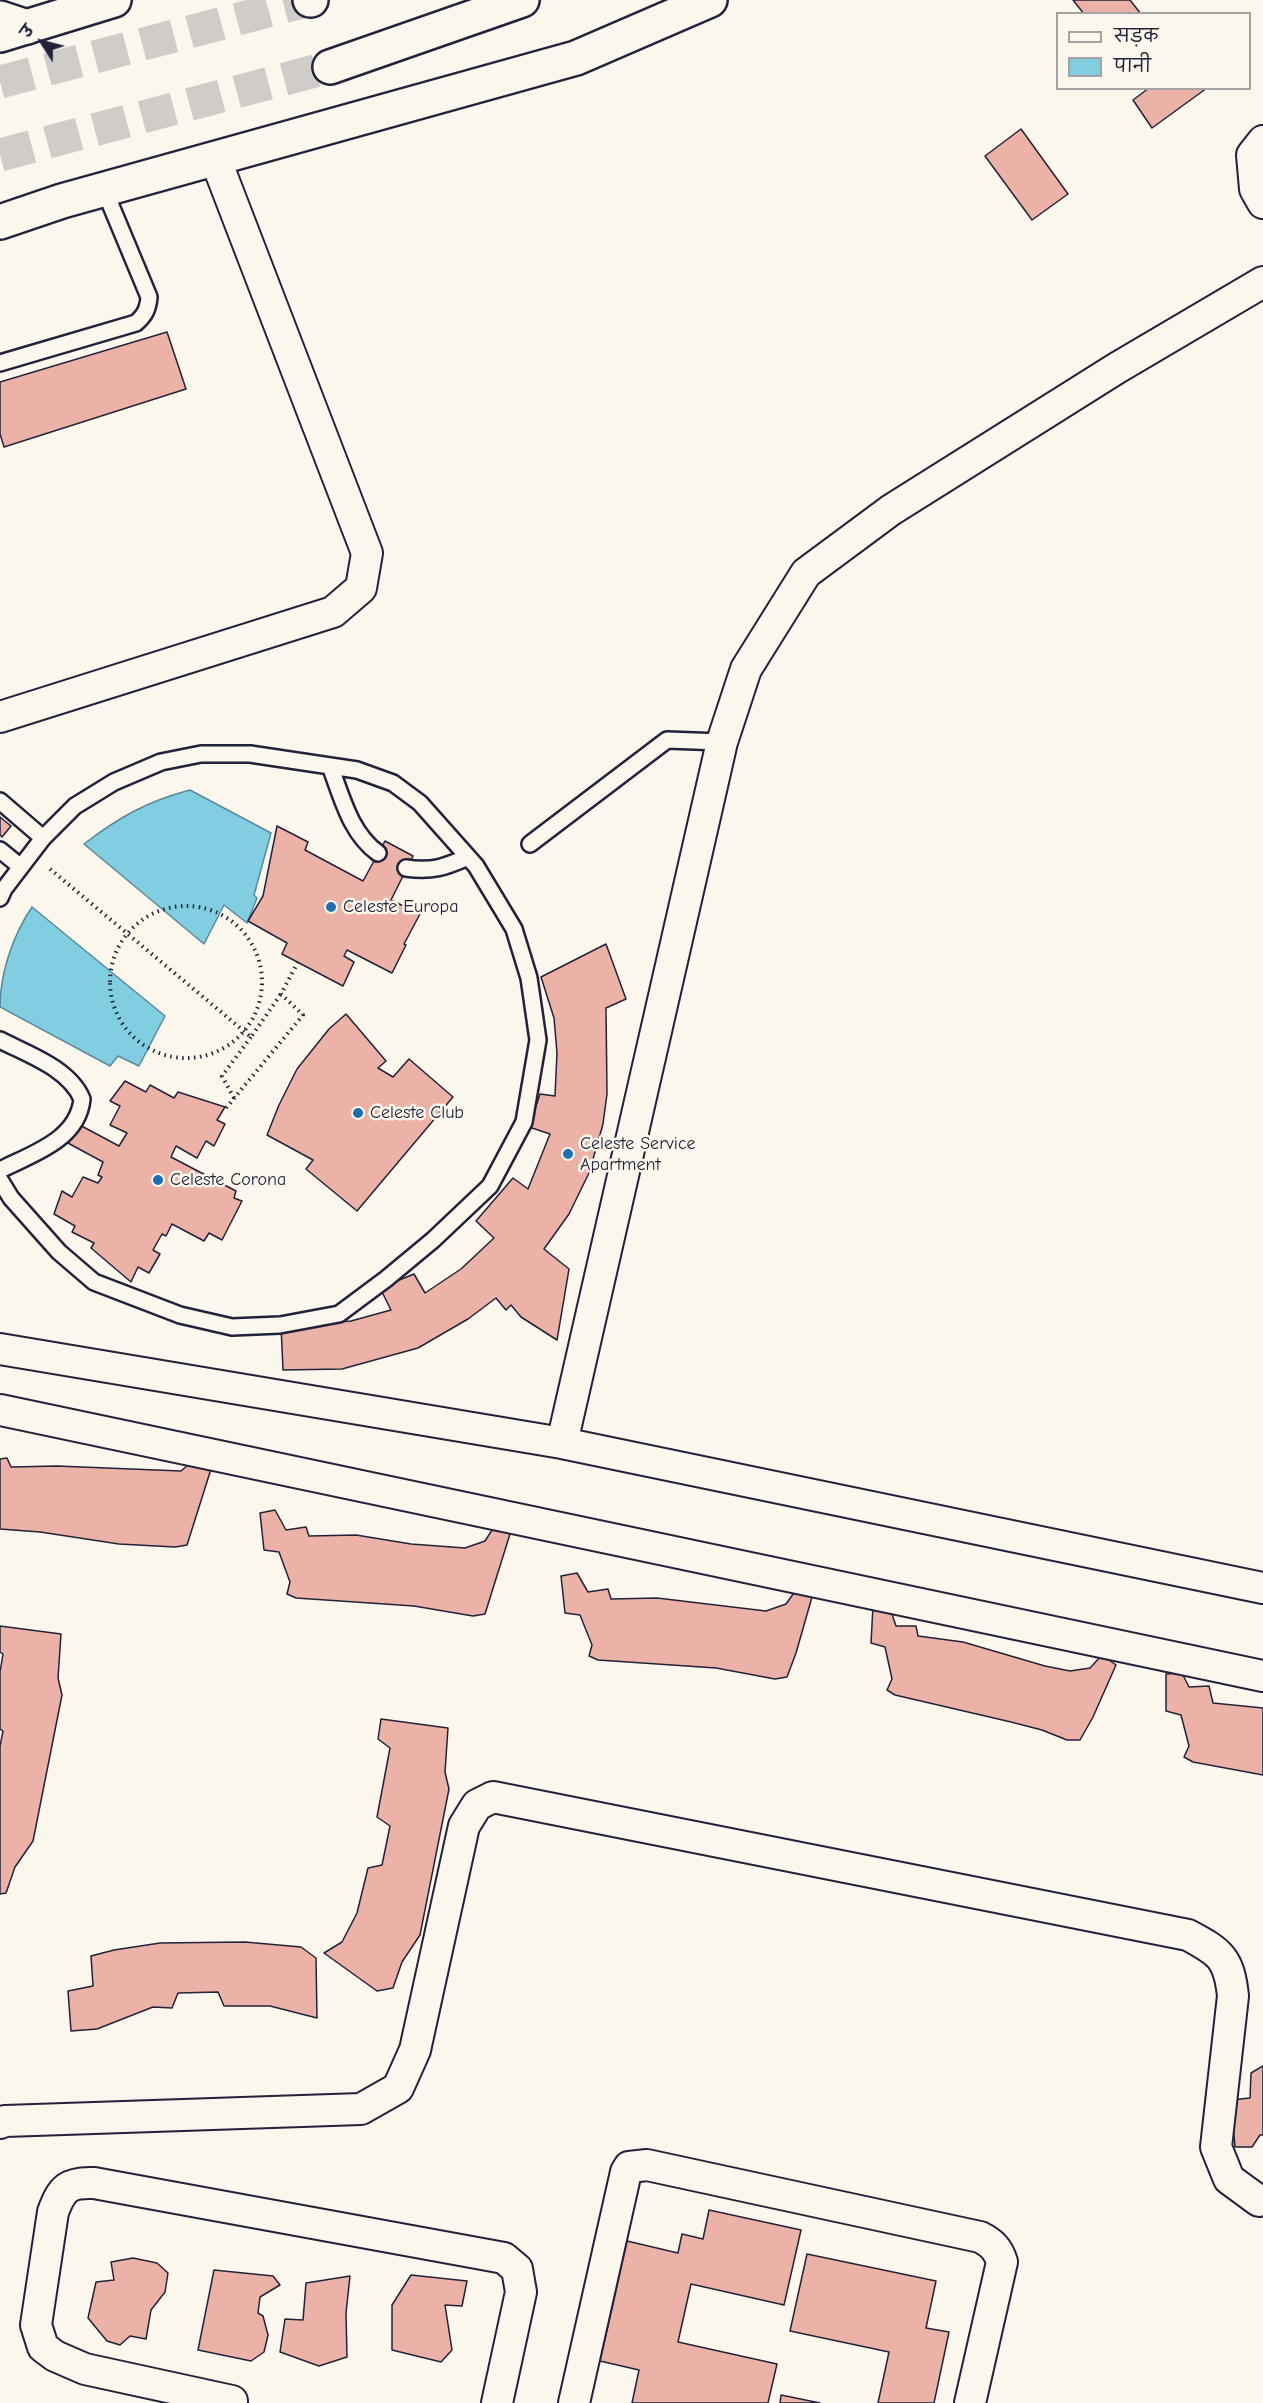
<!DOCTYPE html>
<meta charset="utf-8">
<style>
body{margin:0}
#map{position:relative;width:1263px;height:2403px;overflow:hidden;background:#fbf7ec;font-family:"Comic Neue","Playpen Sans Deva",sans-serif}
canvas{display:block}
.legend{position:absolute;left:1056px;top:12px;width:195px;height:78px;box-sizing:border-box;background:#fbf7ec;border:2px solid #a4a2a5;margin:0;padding:8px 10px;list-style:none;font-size:18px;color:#22223b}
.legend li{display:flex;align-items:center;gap:12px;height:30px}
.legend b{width:30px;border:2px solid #a4a2a5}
.north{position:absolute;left:12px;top:12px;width:60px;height:60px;-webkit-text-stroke:4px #fbf7ec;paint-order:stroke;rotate:306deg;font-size:16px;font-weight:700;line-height:24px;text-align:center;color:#22223b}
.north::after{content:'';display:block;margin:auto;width:21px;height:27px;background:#22223b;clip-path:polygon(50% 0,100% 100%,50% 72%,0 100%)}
</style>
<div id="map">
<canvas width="1263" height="2403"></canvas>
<ul class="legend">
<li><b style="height:8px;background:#fbf7ec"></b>सड़क</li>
<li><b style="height:16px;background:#80cedf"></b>पानी</li>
</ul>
<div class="north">उ</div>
</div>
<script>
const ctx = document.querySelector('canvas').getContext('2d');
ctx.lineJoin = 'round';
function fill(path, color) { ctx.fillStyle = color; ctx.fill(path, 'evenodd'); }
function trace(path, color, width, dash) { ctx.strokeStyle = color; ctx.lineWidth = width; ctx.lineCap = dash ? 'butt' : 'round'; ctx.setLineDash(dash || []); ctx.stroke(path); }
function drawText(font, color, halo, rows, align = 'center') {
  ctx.font = font + ' "Comic Neue",sans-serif'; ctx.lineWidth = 5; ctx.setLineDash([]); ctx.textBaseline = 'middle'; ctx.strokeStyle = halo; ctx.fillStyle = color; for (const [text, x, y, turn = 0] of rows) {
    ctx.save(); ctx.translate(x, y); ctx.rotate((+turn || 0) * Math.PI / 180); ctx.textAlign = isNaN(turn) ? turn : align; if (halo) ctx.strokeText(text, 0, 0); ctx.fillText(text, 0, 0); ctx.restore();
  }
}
const water = new Path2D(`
 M190 790 271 833 254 895 257 898 247 923 224 905 204 944 84 844C119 817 148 801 190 790Z
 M32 907 165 1016 139 1066 118 1056 110 1066 0 1007C0 973 13 935 32 907Z`);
const building = new Path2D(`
 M1073 0H1130L1141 14H1084Z
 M1149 88H1207L1152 128 1133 100Z
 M1021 129 1068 194 1032 220 985 156Z
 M167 332 186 389 4 447 0 434V382Z
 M0 817 11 826 2 837 0 835Z
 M277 826 308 842 305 850 363 881 385 841 413 856 391 900 420 914 404 944 406 945 392 973 347 950 344 956 354 962 343 986 282 954 287 943 248 921 263 896Z
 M606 944 626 999 606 1008 607 1094 603 1124 589 1173 569 1214 544 1249 569 1269 557 1340 521 1317 511 1305 506 1310 496 1298 468 1319 418 1348 342 1369 283 1370 281 1326 351 1321 391 1310 380 1288 414 1274 425 1293 461 1269 494 1238 476 1221 513 1178 528 1189 550 1134 529 1127 540 1094 555 1096 557 1053 554 1018 541 977Z
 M346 1014 386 1061 378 1068 393 1077 409 1059 453 1097 357 1211 306 1169 313 1160 267 1135 279 1105 297 1069 329 1029Z
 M125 1081 146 1092 150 1085 174 1098 178 1092 225 1107 217 1120 225 1124 214 1146 206 1141 197 1158 176 1146 171 1157 236 1191 234 1198 242 1201 222 1240 209 1233 204 1241 172 1224 166 1236 162 1234 153 1250 160 1254 149 1273 138 1267 131 1282 91 1248 94 1243 72 1232 75 1226 54 1214 62 1191 72 1197 83 1177 98 1183 102 1177 98 1175 103 1162 66 1142 76 1123 119 1146 127 1133 110 1125 120 1106 110 1101Z
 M7 1458 11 1467 57 1466 181 1471 196 1458 212 1466 187 1545 175 1547 119 1544 40 1532 0 1529V1459Z
 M275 1510 286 1530 306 1527 309 1536 356 1535 411 1544 465 1548 485 1541 494 1527 510 1534 485 1614 473 1616 414 1606 296 1598 287 1594 290 1582 279 1552 264 1550 260 1513Z
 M577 1573 588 1592 608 1589 611 1599 657 1598 766 1611 786 1604 796 1590 812 1597 796 1653 787 1677 775 1679 716 1668 598 1660 589 1656 592 1645 580 1615 565 1613 561 1576Z
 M889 1605 896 1626H916L918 1636 963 1642 1045 1666 1070 1671 1090 1668 1102 1655 1116 1665 1093 1717 1080 1740H1067L1042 1730 1011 1722 895 1695 887 1690 892 1679 885 1647 871 1643 873 1606Z
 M0 1626 61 1634 58 1678 62 1695 33 1841 15 1867 6 1893 0 1894V1746L3 1731 0 1729V1672L3 1654 0 1652Z
 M1182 1673 1189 1687 1209 1686 1213 1703 1263 1708V1775L1193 1762 1184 1757 1189 1746 1181 1715 1166 1711V1674Z
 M381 1719 448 1728 445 1772 449 1789 420 1935 402 1962 393 1988 377 1991 324 1953 342 1942 357 1913 368 1868 382 1865 390 1826 377 1817 390 1748 378 1739Z
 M245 1942 301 1947 316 1958 317 2018 270 2006H224L218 1992 178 1993 172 2008 153 2007 97 2029 71 2031 68 1991 93 1986 91 1956 114 1950 160 1943Z
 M1263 2066V2135H1260L1252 2147H1235L1231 2100 1250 2098 1251 2073Z
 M709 2210 801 2230 784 2305 691 2284 678 2342 777 2364 768 2403H632L639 2370 600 2361 627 2241 678 2253 682 2234 703 2239Z
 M807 2254 936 2281 926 2328 949 2332 934 2403H878L889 2352 790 2331Z
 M133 2258 157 2263 168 2273 165 2292 151 2310 146 2339 130 2336 120 2345 107 2341 88 2318 96 2282 114 2280 111 2262Z
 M214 2270 273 2276 280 2285 260 2297 258 2313 263 2316 268 2335 264 2352 251 2361 198 2350Z
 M411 2275 467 2281 462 2306 445 2305 452 2350 441 2362 392 2350V2305Z
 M350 2276 346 2313 347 2357 319 2366 280 2352 285 2319 303 2320 306 2283Z
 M781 2395 820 2403H780Z`);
const secondaryTunnel = new Path2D(`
 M0 82 310 0
 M0 155 330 67`);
const path = new Path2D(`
 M50 869 251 1037 281 994
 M110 982a76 76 0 1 1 152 0a76 76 0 1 1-152 0Z
 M234 1098 222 1076 251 1037
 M226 1108 303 1015 281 994 298 962`);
const service = new Path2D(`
 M0 363 136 323C145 315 148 309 149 297L104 189
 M330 766C342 797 350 833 378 853
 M0 801 43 838
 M530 844 667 740 722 742
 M0 850 21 867
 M406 868C432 872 445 867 468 857
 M0 898 4 889 43 838 75 806 114 782 161 762 201 754H250L357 770 393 783 420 803 476 866 514 929 529 978 538 1040 524 1122 490 1186 433 1240 386 1279 339 1314 280 1325 232 1327 180 1315 94 1282 59 1252 11 1198 0 1180
 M0 1040C27 1054 69 1068 82 1099 78 1140 32 1154 0 1170`);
const minor = new Path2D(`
 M1263 141 1252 155 1255 189 1263 203
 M0 717 333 612 361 588 367 553 215 158
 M0 1349 562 1443 1263 1588
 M0 1410 1263 1676
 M562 1443 722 742 746 669 806 573 891 510 1117 368 1263 282
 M0 2123 5 2121 361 2109 398 2088 415 2050 464 1826 477 1805 493 1797 1188 1935C1220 1952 1229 1958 1233 1996L1216 2147 1229 2179 1259 2201 1263 2200
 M232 2403V2401L85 2369 55 2356 43 2347 36 2325 53 2212C62 2188 68 2182 94 2183L504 2258 517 2269 521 2292 497 2403
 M574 2403 626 2172 629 2167 647 2165 980 2237C992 2243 998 2249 1002 2262L970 2403`);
const tertiary = new Path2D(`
 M0 35 114 0`);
const secondary = new Path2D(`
 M310 0H311
 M0 18 27 27
 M330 67 522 0
 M0 222 62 201 576 58 710 0`);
const markers = [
 [331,907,6,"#1f6fb2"],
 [358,1113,6,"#1f6fb2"],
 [568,1154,6,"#1f6fb2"],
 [158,1180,6,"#1f6fb2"]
];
const poiNames = [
 ["Celeste Europa",343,907],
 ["Celeste Club",370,1113],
 ["Celeste Service",580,1144],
 ["Apartment",580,1165],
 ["Celeste Corona",170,1180]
];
fill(water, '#80cedf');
trace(water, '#5a899d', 1.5);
fill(building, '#ecb1a7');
trace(building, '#22223b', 1.5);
trace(secondaryTunnel, '#d0ccc9', 33, [33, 16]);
trace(service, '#22223b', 20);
trace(minor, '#22223b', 34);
trace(tertiary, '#22223b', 38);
trace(secondary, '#22223b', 38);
trace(path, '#22223b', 4, [1.5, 4.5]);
trace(service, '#fbf7ec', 15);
trace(minor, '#fbf7ec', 30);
trace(tertiary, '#fbf7ec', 33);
trace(secondary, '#fbf7ec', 33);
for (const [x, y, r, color] of markers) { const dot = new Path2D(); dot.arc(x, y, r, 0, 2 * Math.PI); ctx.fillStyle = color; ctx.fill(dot); trace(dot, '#fbf7ec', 2); }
drawText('18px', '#22223b', '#fbf7ec', poiNames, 'left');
</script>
